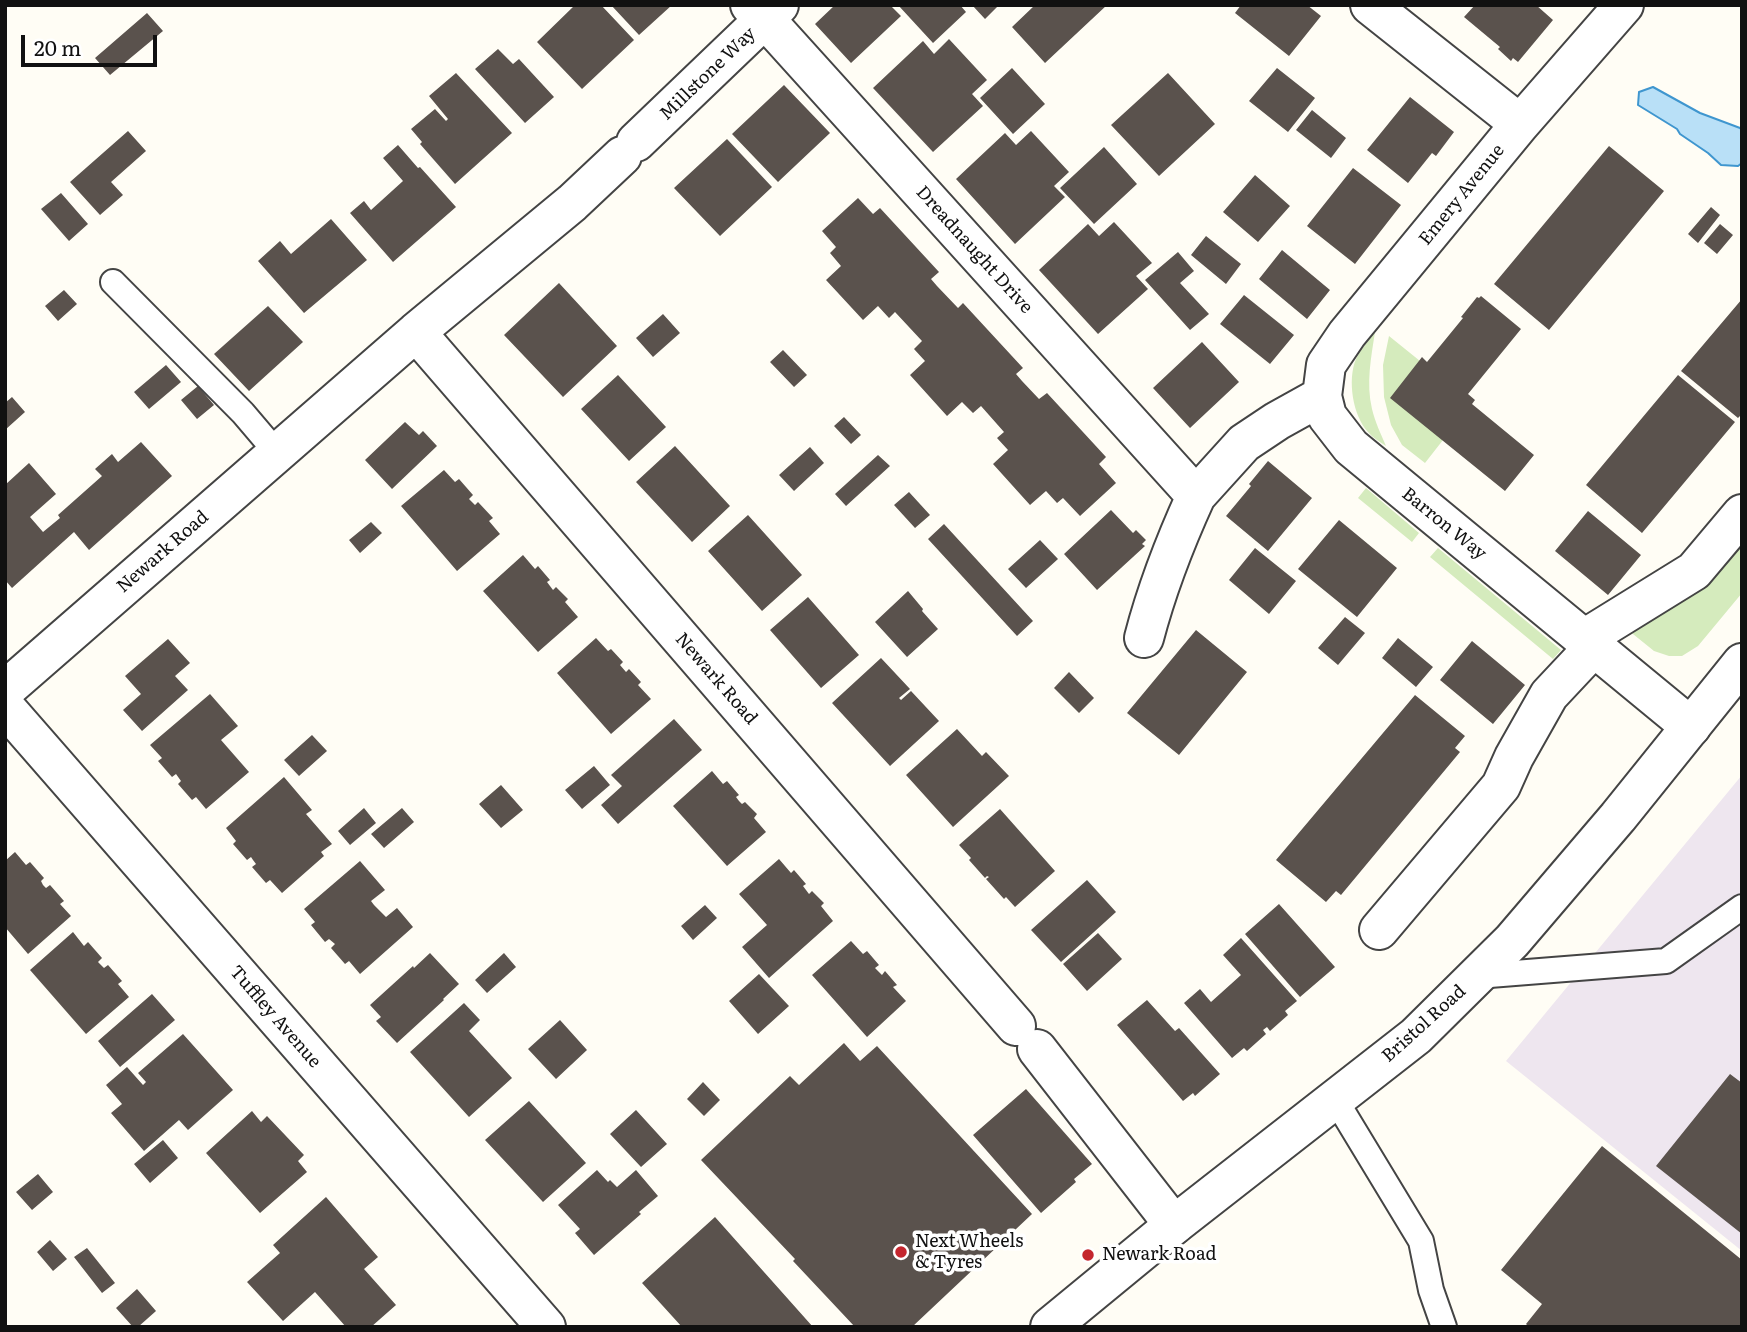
<!DOCTYPE html>
<style>
body{margin:0}
#map{position:relative;width:1747px;height:1332px;overflow:hidden;background:#fffdf5;font-family:Literata,serif}
canvas{display:block}
.frame{position:absolute;inset:0;border:7px solid #111;pointer-events:none}
.scale{position:absolute;left:21px;top:35px;width:136px;height:32px;box-sizing:border-box;border:4px solid #111;border-top:0;padding-left:9px;font-size:21px;line-height:24px;white-space:nowrap;color:#111;-webkit-text-stroke:5px #fff;paint-order:stroke}
</style>
<div id="map">
<canvas width="1747" height="1332"></canvas>
<div class="frame"></div>
<div class="scale">20 m</div>
</div>
<script>
const ctx = document.querySelector('canvas').getContext('2d');
ctx.lineJoin = 'round';
function fill(path, color) { ctx.fillStyle = color; ctx.fill(path, 'evenodd'); }
function trace(path, color, width, dash) { ctx.strokeStyle = color; ctx.lineWidth = width; ctx.lineCap = dash ? 'butt' : 'round'; ctx.setLineDash(dash || []); ctx.stroke(path); }
function drawText(font, color, halo, rows, align = 'center') {
  ctx.font = font + ' Literata,serif'; ctx.lineWidth = 7; ctx.setLineDash([]); ctx.textBaseline = 'middle'; ctx.strokeStyle = halo; ctx.fillStyle = color; for (const [text, x, y, turn = 0] of rows) {
    ctx.save(); ctx.translate(x, y); ctx.rotate((+turn || 0) * Math.PI / 180); ctx.textAlign = isNaN(turn) ? turn : align; if (halo) ctx.strokeText(text, 0, 0); ctx.fillText(text, 0, 0); ctx.restore();
  }
}
const industrial = new Path2D(`
 M1742 775V1251L1506 1061Z`);
const green = new Path2D(`
 M1375 332C1371 358 1366 383 1372 409 1375 422 1381 434 1386 446 1380 442 1373 438 1368 432 1353 416 1347 380 1356 359 1360 350 1369 340 1375 332Z
 M1389 336 1420 361 1443 440 1425 463 1402 445 1391 425 1384 397 1383 365Z
 M1366 488 1419 533 1412 542 1358 498Z
 M1742 545V593L1698 646 1682 656H1669L1654 651 1628 630 1711 581Z
 M1438 548 1561 650 1553 659 1430 557Z`);
const water = new Path2D(`
 M1653 87 1700 113 1740 128 1742 130V163L1738 166 1721 165 1708 153 1680 134 1677 129 1638 105 1639 92Z`);
const building = new Path2D(`
 M575 5H601L634 40 582 89 537 42Z
 M611 5H672L639 35Z
 M835 5H890L901 16 851 63 815 24Z
 M898 5H960L966 12 933 43Z
 M972 5H999L985 19Z
 M1035 5H1107L1045 63 1012 27Z
 M1241 5H1307L1321 16 1289 56 1235 13Z
 M1475 5H1536L1553 20 1518 62 1513 58 1511 61 1498 49 1500 47 1464 17Z
 M147 13 163 31 110 75 95 58Z
 M949 39 987 80 972 94 983 106 933 152 873 88 923 41 934 54Z
 M498 49 513 64 519 59 554 97 525 123 475 69Z
 M1012 68 1045 104 1013 134 980 98Z
 M1277 68 1315 98 1288 132 1249 101Z
 M456 73 512 133 455 184 420 144 422 142 411 129 435 109 446 121 448 119 429 96Z
 M1168 73 1215 124 1159 176 1111 125Z
 M784 85 830 133 778 182 732 134Z
 M1410 97 1454 132 1436 156 1432 153 1408 183 1367 150Z
 M1312 110 1346 138 1331 158 1296 130Z
 M128 131 146 151 111 182 123 195 100 215 70 182Z
 M1031 131 1069 172 1054 186 1065 197 1015 244 956 179 1005 133 1016 145Z
 M727 139 772 187 720 236 674 188Z
 M398 145 418 168 420 167 456 207 393 262 350 213 364 201 371 210 403 181 383 158Z
 M1609 146 1664 191 1549 330 1494 284Z
 M1104 147 1137 184 1094 224 1060 188Z
 M1353 168 1401 205 1355 264 1307 226Z
 M1255 175 1290 206 1258 242 1223 212Z
 M61 193 88 224 69 241 41 209Z
 M858 198 873 214 880 208 939 272 931 279 937 286 958 308 963 303 1023 368 1016 374 1022 381 1039 399 1047 393 1106 457 1099 464 1116 483 1080 516 1063 498 1057 503 1046 491 1030 505 993 464 1008 450 997 438 1004 432 981 406 973 413 962 402 947 416 910 375 925 361 914 349 922 341 895 312 889 318 878 306 863 320 826 280 841 266 830 253 836 247 822 231Z
 M1711 207 1720 215 1698 243 1688 234Z
 M331 219 367 260 304 313 258 261 280 241 291 254Z
 M1114 222 1152 263 1136 276 1148 289 1098 334 1039 270 1088 224 1099 236Z
 M1720 224 1733 235 1717 254 1704 243Z
 M1206 236 1241 264 1226 284 1191 255Z
 M1282 250 1330 290 1307 319 1259 279Z
 M1178 252 1194 271 1180 283 1209 314 1190 330 1145 280Z
 M559 283 617 346 563 397 504 335Z
 M64 290 77 304 58 321 45 306Z
 M1244 295 1294 335 1270 364 1220 324Z
 M1481 296 1521 329 1468 394 1475 400 1472 404 1534 455 1505 491 1390 398 1422 357 1427 362 1463 318 1461 317 1477 297 1479 298Z
 M1742 299V414L1738 418 1681 371Z
 M268 306 303 342 249 391 214 354Z
 M663 314 680 333 653 357 636 338Z
 M1202 342 1239 382 1190 428 1153 388Z
 M783 350 807 375 794 387 770 362Z
 M166 365 181 382 149 409 134 392Z
 M618 375 666 427 629 461 581 409Z
 M1678 375 1735 422 1642 533 1586 485Z
 M198 386 214 405 197 419 181 400Z
 M12 397 25 412 5 430V403Z
 M844 417 861 435 851 444 834 426Z
 M405 422 419 435 423 431 437 446 392 489 365 460Z
 M141 442 172 476 89 550 74 532 12 588 5 580V485L29 463 56 494 30 517 43 532 60 518 58 515 102 476 95 469 112 454 118 462Z
 M675 446 730 506 692 542 636 482Z
 M810 447 824 463 794 491 779 475Z
 M878 455 890 466 846 506 835 494Z
 M1268 461 1312 498 1268 551 1226 516 1251 486 1249 484Z
 M444 470 455 482 459 479 473 495 469 499 475 505 478 502 493 518 489 521 500 534 457 571 401 506Z
 M909 492 930 515 915 528 894 505Z
 M1111 510 1133 533 1136 530 1146 540 1142 544 1145 546 1097 590 1064 554Z
 M1588 511 1641 555 1608 595 1555 551Z
 M748 515 802 575 762 611 708 551Z
 M1339 520 1397 568 1357 617 1298 569Z
 M371 522 382 533 360 553 349 540Z
 M944 524 1033 621 1017 636 928 539Z
 M1040 540 1058 559 1026 588 1008 569Z
 M1255 548 1296 581 1269 614 1229 580Z
 M523 555 535 569 538 566 550 580 547 582 553 590 556 587 568 599 565 602 578 617 538 652 483 591Z
 M908 591 923 609 922 611 938 629 907 657 875 622Z
 M808 597 859 655 821 688 770 630Z
 M1345 617 1365 633 1338 665 1318 648Z
 M1196 630 1247 672 1179 755 1127 713Z
 M596 638 608 651 611 649 623 662 620 665 626 672 629 669 641 682 638 685 651 699 611 734 557 673Z
 M1398 638 1433 667 1416 687 1382 658Z
 M168 639 190 663 175 676 188 690 142 731 123 710 141 694 125 676Z
 M1472 641 1525 685 1493 724 1440 680Z
 M881 658 910 689 899 698 901 700 911 691 939 721 890 766 832 703Z
 M1069 672 1094 698 1079 713 1054 688Z
 M210 694 238 726 221 740 249 772 206 809 196 797 192 800 178 784 181 781 176 774 172 777 158 761 162 758 150 745Z
 M1415 695 1465 736 1455 748 1460 752 1341 895 1336 891 1326 902 1276 860Z
 M674 719 702 750 618 824 601 805 622 786 611 775Z
 M957 729 982 756 986 752 1009 776 953 827 906 775Z
 M312 735 327 751 299 776 284 760Z
 M594 766 610 785 582 809 565 790Z
 M712 771 723 784 727 781 739 795 736 797 739 801 742 804 745 802 757 814 754 818 766 832 727 866 673 806Z
 M284 777 312 810 306 814 332 844 321 852 324 856 282 893 270 880 266 883 252 867 256 864 253 860 251 857 247 860 233 844 236 841 226 828Z
 M501 785 523 810 501 828 479 804Z
 M364 808 376 823 350 845 338 831Z
 M402 808 414 822 384 848 371 834Z
 M1000 809 1055 871 1015 907 1006 897 1004 899 986 879 989 877 987 876 985 878 969 860 971 858 959 845Z
 M15 852 26 865 30 862 44 878 41 881 43 885 46 888 50 885 64 901 60 904 71 916 28 954 5 927V861Z
 M779 859 791 873 794 870 806 884 803 886 809 894 812 891 824 903 821 906 833 921 769 978 742 947 767 925 739 894Z
 M360 861 385 890 371 901 374 905 386 917 397 908 413 927 360 974 349 961 345 964 331 948 335 944 329 939 325 942 311 925 315 922 304 909Z
 M1087 880 1116 912 1061 962 1031 930Z
 M1279 904 1335 967 1300 997 1245 934Z
 M705 905 717 918 693 940 681 926Z
 M73 932 84 946 88 942 102 958 98 962 104 968 108 965 122 981 118 984 129 997 86 1034 30 970Z
 M1098 933 1122 959 1087 991 1063 964Z
 M1241 938 1297 1001 1285 1011 1288 1015 1270 1031 1267 1027 1263 1030 1266 1034 1247 1051 1244 1048 1232 1058 1184 1003 1200 989 1211 1002 1241 975 1223 955Z
 M851 941 863 954 867 951 879 965 875 968 882 975 885 971 897 985 893 987 906 1001 867 1037 812 975Z
 M430 953 459 984 443 999 444 1000 397 1043 376 1021 381 1017 370 1005 413 966 414 968Z
 M504 953 516 967 487 993 475 980Z
 M759 974 789 1006 758 1034 729 1001Z
 M152 994 175 1020 120 1067 98 1041Z
 M1147 1000 1175 1031 1179 1028 1220 1074 1195 1096 1193 1093 1183 1101 1117 1025Z
 M464 1003 480 1020 469 1031 512 1078 469 1117 410 1052Z
 M560 1020 587 1050 556 1079 528 1049Z
 M183 1034 233 1090 188 1130 179 1120 144 1151 111 1113 122 1104 106 1085 127 1067 143 1085 146 1082 138 1073Z
 M844 1043 860 1061 877 1046 1032 1214 912 1327H855L793 1261 795 1259 701 1160 790 1076 799 1085Z
 M1730 1074 1742 1083V1234L1656 1166Z
 M703 1082 720 1100 704 1116 687 1099Z
 M1026 1089 1092 1164 1074 1179 1076 1182 1041 1213 973 1135Z
 M529 1101 586 1163 543 1202 485 1140Z
 M636 1110 667 1144 641 1167 610 1134Z
 M252 1111 261 1122 267 1116 304 1155 298 1161 307 1172 260 1213 206 1153Z
 M163 1140 178 1158 150 1183 134 1164Z
 M1602 1146 1742 1260V1327H1529L1526 1324 1542 1304 1501 1270Z
 M597 1170 608 1182 610 1180 617 1187 636 1170 658 1196 639 1212 641 1214 594 1255 575 1233 580 1229 558 1205Z
 M38 1174 53 1192 32 1210 16 1192Z
 M326 1197 378 1257 364 1269 396 1305 371 1327H346L315 1292 283 1321 247 1282 280 1253 273 1245Z
 M715 1217 813 1327H682L642 1283Z
 M50 1240 67 1259 53 1271 37 1252Z
 M87 1248 115 1283 102 1293 74 1257Z
 M137 1289 156 1311 138 1327H133L116 1308Z`);
const service = new Path2D(`
 M113 282 243 413 277 453
 M1477 976 1666 961 1742 907
 M1335 1099 1421 1241 1431 1290 1444 1327`);
const minor = new Path2D(`
 M750 5 765 19 1196 496 1244 443 1277 421 1322 396
 M1370 5 1520 124
 M1624 5 1520 124 1347 334 1326 365 1322 396 1327 416 1351 447 1691 727
 M636 142 779 5
 M416 332 1016 1026
 M1144 638C1157 588 1175 542 1196 496
 M1584 639 1694 571 1742 514
 M5 690 416 332 572 203 622 156
 M5 707 546 1327
 M1379 930 1501 786 1514 757 1549 695 1594 647
 M1037 1049 1174 1225`);
const tertiary = new Path2D(`
 M1050 1327 1174 1225 1416 1036 1512 941 1618 817 1742 663`);
const markers = [
 [901,1252,7,"#c4262e"],
 [1088,1255,7,"#c4262e"]
];
const streetNames = [
 ["Millstone Way",708,74,-44],
 ["Emery Avenue",1462,195,-51],
 ["Dreadnaught Drive",974,250,48],
 ["Barron Way",1444,524,39],
 ["Newark Road",163,552,-41],
 ["Newark Road",716,679,49],
 ["Tuffley Avenue",275,1017,49],
 ["Bristol Road",1424,1024,-42]
];
const poiNames = [
 ["Next Wheels",915,1242],
 ["& Tyres",915,1263],
 ["Newark Road",1102,1255]
];
fill(industrial, '#eee6ef');
fill(green, '#d5ebbd');
fill(water, '#b9e0f7');
trace(water, '#3f96cf', 2);
fill(building, '#5a524d');
trace(service, '#444', 28);
trace(minor, '#444', 42);
trace(tertiary, '#444', 42);
trace(service, '#fff', 24);
trace(minor, '#fff', 38);
trace(tertiary, '#fff', 38);
for (const [x, y, r, color] of markers) { const dot = new Path2D(); dot.arc(x, y, r, 0, 2 * Math.PI); ctx.fillStyle = color; ctx.fill(dot); trace(dot, '#fff', 2.5); }
drawText('18px', '#111', '#fff', streetNames);
drawText('18px', '#111', '#fff', poiNames, 'left');
</script>
